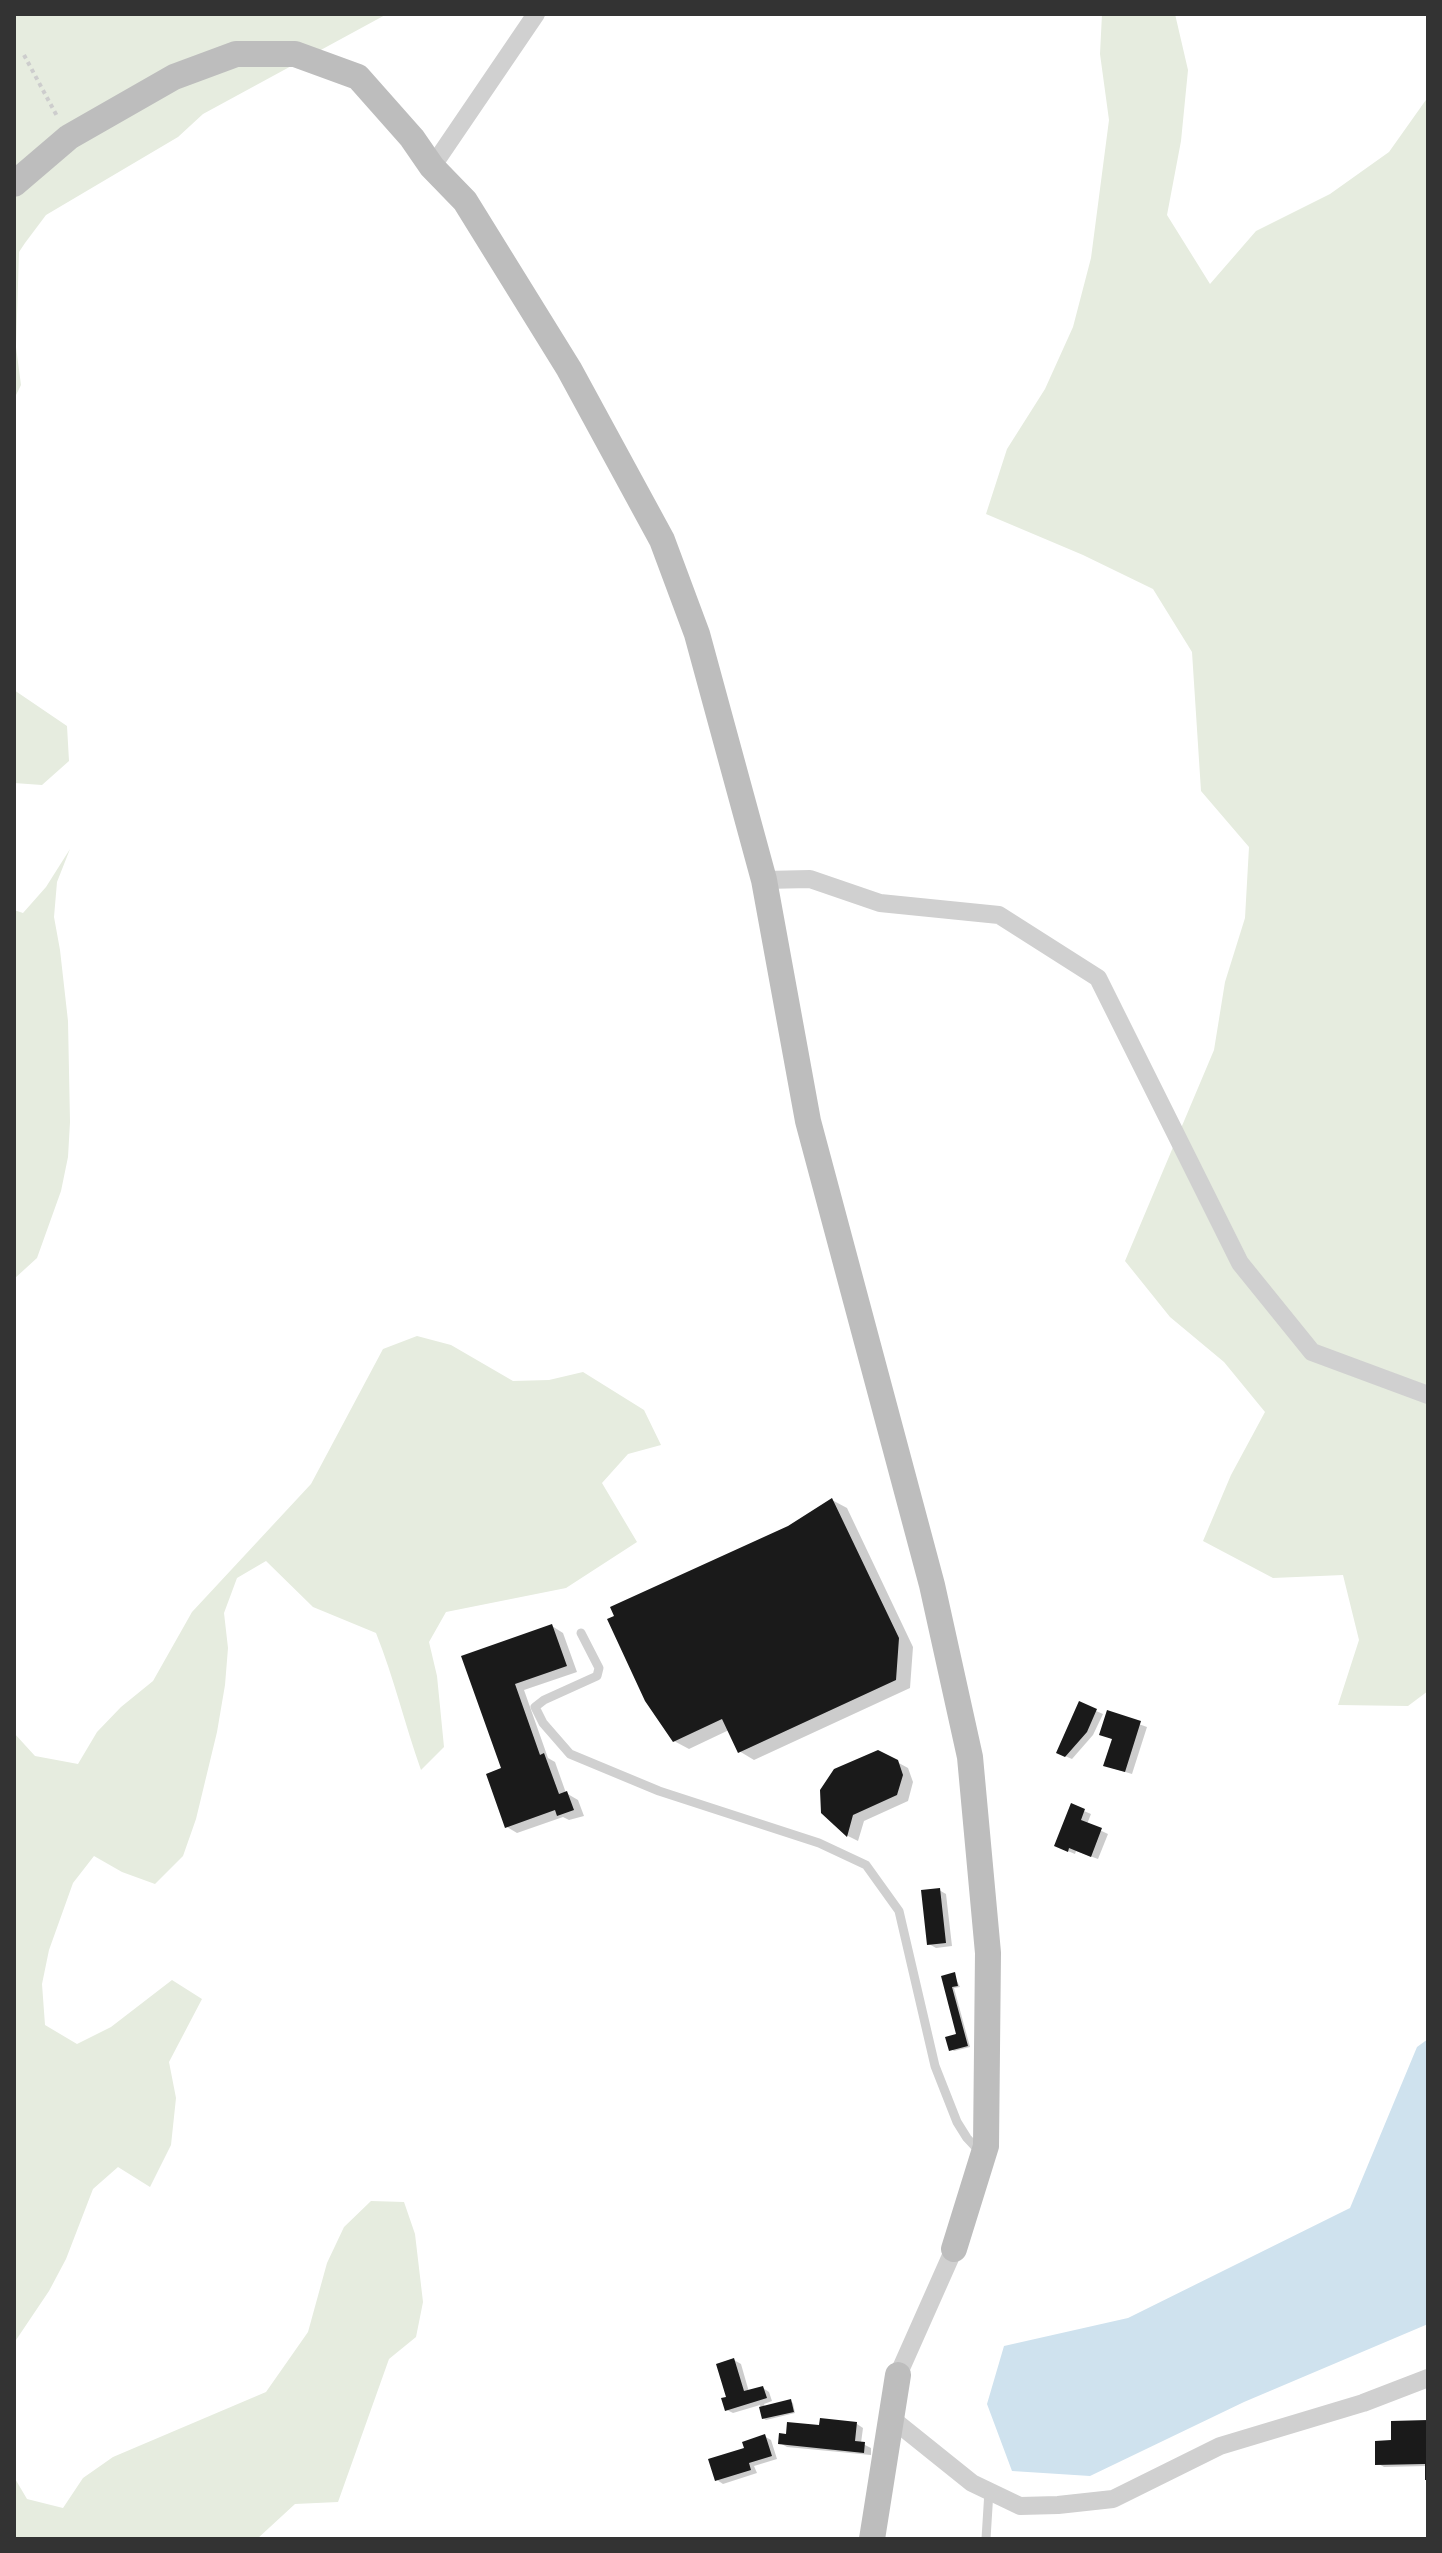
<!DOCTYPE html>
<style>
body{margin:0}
#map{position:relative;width:1442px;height:2553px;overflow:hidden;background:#fff;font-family:"Exo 2",sans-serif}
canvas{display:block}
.frame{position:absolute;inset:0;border:16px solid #333;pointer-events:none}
</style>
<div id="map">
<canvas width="1442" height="2553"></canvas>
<div class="frame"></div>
</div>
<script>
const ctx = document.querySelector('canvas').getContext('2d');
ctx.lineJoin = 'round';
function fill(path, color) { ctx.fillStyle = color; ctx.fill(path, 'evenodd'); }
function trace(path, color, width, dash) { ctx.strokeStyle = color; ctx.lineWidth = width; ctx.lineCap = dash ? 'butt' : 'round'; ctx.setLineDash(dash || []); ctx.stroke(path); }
const green = new Path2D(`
 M14 14H387L203 114 178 137 46 215 25 243 19 252 16 347 21 385 14 399Z
 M1102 14H1175L1188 70 1181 141 1167 215 1210 284 1256 231 1330 194 1389 152 1428 97V1691L1408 1706 1338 1705 1359 1640 1343 1575 1273 1578 1203 1541 1231 1475 1265 1412 1224 1362 1170 1317 1125 1261 1214 1050 1225 982 1245 918 1249 847 1201 791 1192 652 1153 589 1083 555 986 514 1007 449 1045 389 1073 327 1091 258 1109 120 1100 54Z
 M14 690 67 726 69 761 42 785 14 783Z
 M70 849 57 882 54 917 60 950 68 1021 70 1122 68 1157 61 1191 37 1258 14 1279V910L23 913 46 887Z
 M417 1336 451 1345 513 1381 549 1380 583 1372 644 1410 661 1445 628 1454 602 1483 637 1542 566 1588 446 1612 429 1642 437 1676 444 1747 421 1770C405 1725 394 1678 376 1633L313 1607 266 1561 237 1578 224 1613 228 1648 225 1685 217 1732 196 1819 183 1856 155 1884 122 1872 94 1856 73 1883 49 1950 42 1984 45 2025 77 2044 111 2027 172 1980 202 1999 169 2062 176 2098 171 2145 150 2187 118 2167 93 2189 66 2259 49 2291 14 2343V1733L35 1756 78 1764 97 1732 121 1707 153 1681 192 1612 311 1484 383 1349Z
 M371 2201 404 2202 415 2234 423 2302 416 2337 389 2359 338 2502 295 2504 257 2539H14V2477L27 2499 63 2508 83 2478 113 2457 266 2392 308 2332 327 2263 344 2227Z`);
const water = new Path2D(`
 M1428 2039V2324L1244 2402 1090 2476 1012 2471 987 2404 1004 2346 1128 2318 1350 2208 1417 2047Z`);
const shadow = new Path2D(`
 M832 1500 847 1508 913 1647 910 1688 754 1760 739 1751 729 1730 689 1749 674 1741 789 1527Z
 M552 1626 563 1633 577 1672 524 1690 548 1758 555 1762 566 1793 578 1800 584 1816 569 1820 563 1817 517 1833 507 1827 504 1770 464 1657Z
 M1080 1704 1103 1714 1093 1735 1072 1759 1065 1756Z
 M1108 1713 1147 1727 1132 1774 1112 1768 1114 1740 1101 1734Z
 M897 1762 908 1768 913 1782 908 1801 864 1821 858 1841 848 1836 823 1812Z
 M1084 1811 1091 1814 1087 1824 1108 1834 1098 1859 1076 1851 1075 1854 1063 1849Z
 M939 1890 946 1894 952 1946 936 1948 929 1944Z
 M954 1975 960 1987 954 1988 970 2047 954 2051 951 2049 959 2035 944 1978Z
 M734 2360 741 2364 749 2392 763 2388 769 2392 772 2401 764 2404 765 2407 790 2401 793 2403 795 2413 766 2420 763 2418 760 2405 733 2413 727 2410Z
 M1428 2422V2480L1427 2466 1384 2467 1377 2463 1393 2442Z
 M857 2424 863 2428 861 2443 871 2448V2455L787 2447 780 2443 821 2428Z
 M764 2436 771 2440 777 2459 754 2466 757 2473 723 2484 717 2480 746 2449Z`);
const building = new Path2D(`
 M832 1498 899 1638 896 1680 738 1753 722 1719 673 1742 645 1701 607 1619 614 1616 610 1607 788 1526Z
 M552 1624 567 1666 515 1684 540 1755 544 1753 559 1794 567 1791 574 1810 557 1816 555 1810 505 1828 486 1774 501 1768 461 1656Z
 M1079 1701 1097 1709 1087 1732 1065 1757 1056 1753Z
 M1107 1710 1141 1721 1125 1772 1103 1766 1112 1739 1099 1735Z
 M878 1750 898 1760 903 1775 897 1795 853 1815 847 1837 821 1813 820 1790 834 1769Z
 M1071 1803 1085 1809 1081 1820 1102 1828 1091 1857 1069 1848 1068 1852 1054 1846Z
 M940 1888 946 1943 927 1945 921 1890Z
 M955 1972 958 1986 952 1987 968 2046 949 2051 945 2037 956 2034 941 1976Z
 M734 2358 744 2391 763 2386 767 2398 725 2411 721 2398 726 2397 716 2364Z
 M791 2399 794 2412 762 2419 759 2407Z
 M820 2418 857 2422 855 2441 865 2442 864 2453 778 2444 779 2433 786 2434 787 2422 819 2425Z
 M1428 2420V2480H1425V2464L1375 2465V2441L1391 2440V2421Z
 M765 2434 772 2456 749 2463 751 2470 715 2481 708 2459 744 2448 742 2442Z`);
const path = new Path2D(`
 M24 55 58 118`);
const lane = new Path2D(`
 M581 1633 599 1668 597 1676 544 1700 535 1707 543 1723 570 1754 659 1791 819 1843 866 1865 899 1911 935 2066 957 2122 967 2138 981 2153
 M986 2539 989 2491`);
const street = new Path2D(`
 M432 167 536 14
 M764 880 810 879 880 903 999 915 1098 978 1240 1263 1312 1352 1428 1395
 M898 2375 954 2249
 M891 2418 972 2483 1020 2506 1058 2505 1113 2499 1220 2446 1363 2403 1428 2378`);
const secondary = new Path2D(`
 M14 184 69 137 174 77 236 54H295L358 77 412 138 432 167 465 201 569 369 662 540 697 634 764 880 808 1121 932 1585 970 1757 988 1953 986 2146 954 2249
 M872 2539 898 2375`);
fill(green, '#e6ecdf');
fill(water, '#cfe2ee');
fill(shadow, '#0003');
fill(building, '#1a1a1a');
trace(path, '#cdcdcd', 4, [4, 4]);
trace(lane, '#d0d0d0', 9);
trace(street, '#d0d0d0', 18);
trace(secondary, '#bdbdbd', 26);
</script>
